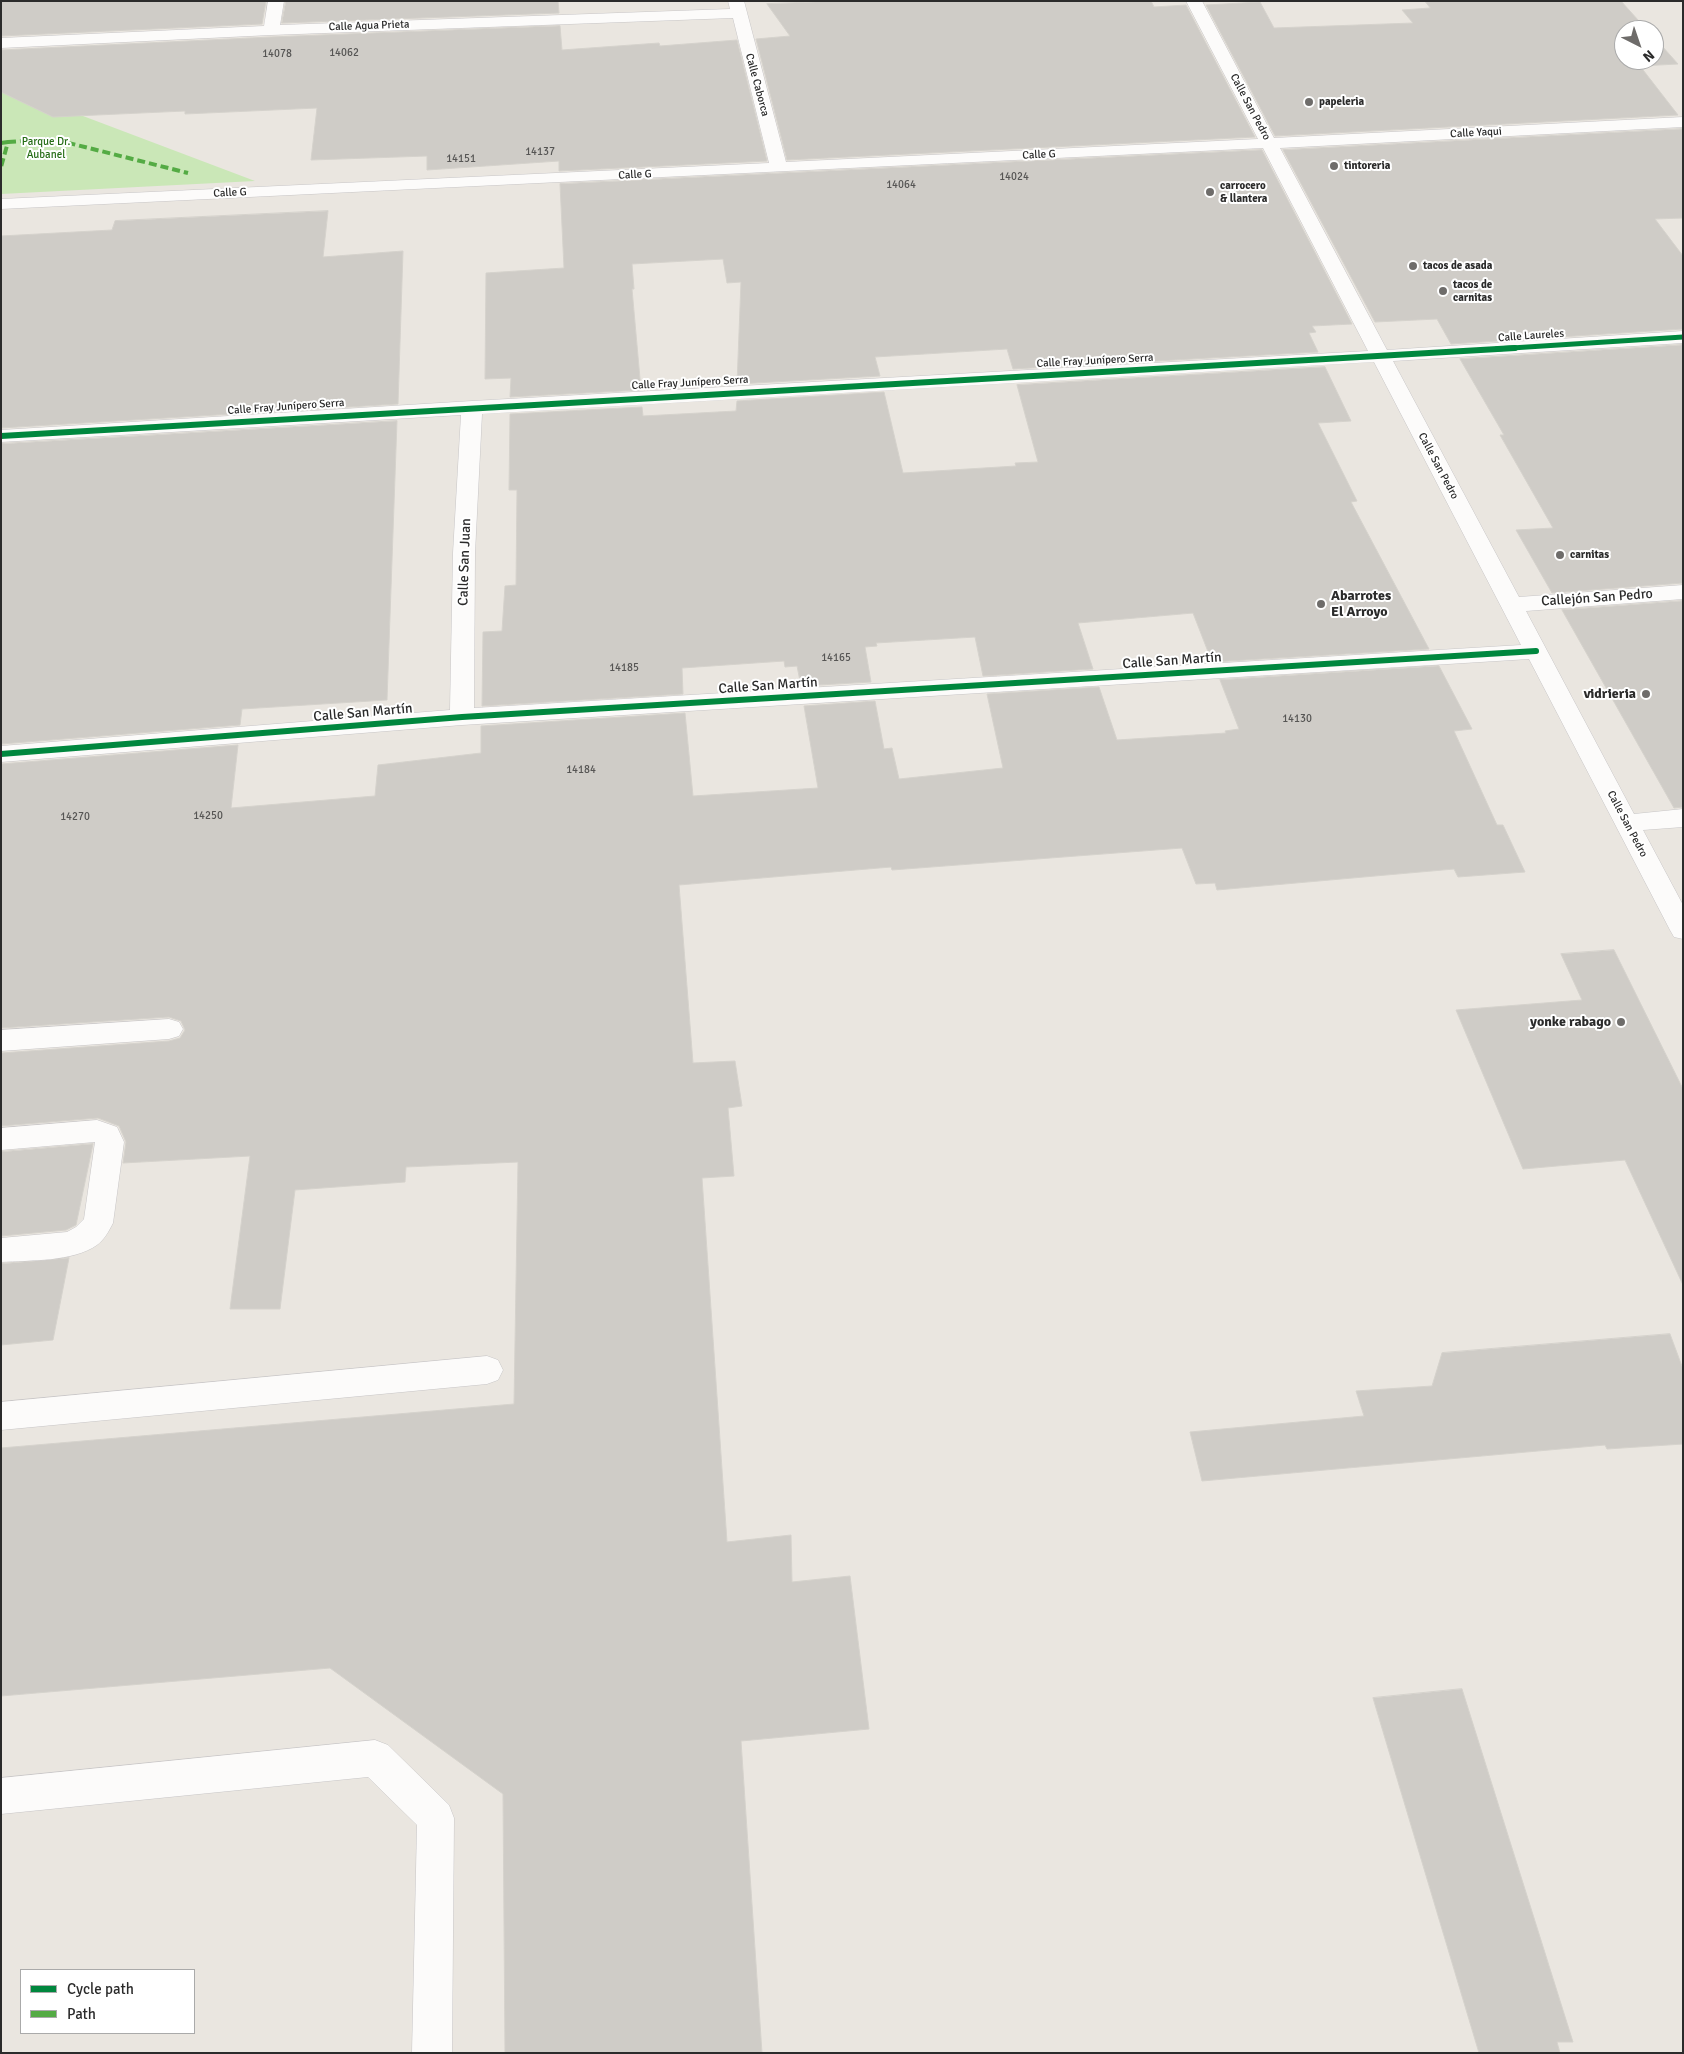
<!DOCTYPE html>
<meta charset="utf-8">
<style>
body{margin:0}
#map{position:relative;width:1684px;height:2054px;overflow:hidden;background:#eae6e0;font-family:Signika,sans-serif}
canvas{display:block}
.frame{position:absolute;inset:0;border:2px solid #2b2b2b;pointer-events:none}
.legend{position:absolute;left:20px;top:1969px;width:175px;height:65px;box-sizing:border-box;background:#fff;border:1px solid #aaa;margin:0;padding:6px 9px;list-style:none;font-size:15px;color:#2b2b2b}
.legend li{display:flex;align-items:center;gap:10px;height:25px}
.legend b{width:25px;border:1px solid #aaa}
.north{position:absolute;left:1614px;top:20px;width:50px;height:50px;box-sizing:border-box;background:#fff;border:1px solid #aaa;border-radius:50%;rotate:139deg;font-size:14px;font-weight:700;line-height:20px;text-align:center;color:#2b2b2b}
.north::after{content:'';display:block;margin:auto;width:18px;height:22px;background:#6e6c6a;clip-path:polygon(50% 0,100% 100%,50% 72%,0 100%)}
</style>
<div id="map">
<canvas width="1684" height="2054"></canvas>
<div class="frame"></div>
<ul class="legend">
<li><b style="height:6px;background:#00873e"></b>Cycle path</li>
<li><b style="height:6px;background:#54ab44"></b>Path</li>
</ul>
<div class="north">N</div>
</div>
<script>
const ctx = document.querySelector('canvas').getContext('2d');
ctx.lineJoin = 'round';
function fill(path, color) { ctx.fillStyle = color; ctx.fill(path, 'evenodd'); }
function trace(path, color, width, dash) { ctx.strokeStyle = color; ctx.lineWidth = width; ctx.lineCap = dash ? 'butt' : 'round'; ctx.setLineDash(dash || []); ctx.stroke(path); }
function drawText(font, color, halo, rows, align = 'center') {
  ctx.font = font + ' Signika,sans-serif'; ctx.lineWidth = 4; ctx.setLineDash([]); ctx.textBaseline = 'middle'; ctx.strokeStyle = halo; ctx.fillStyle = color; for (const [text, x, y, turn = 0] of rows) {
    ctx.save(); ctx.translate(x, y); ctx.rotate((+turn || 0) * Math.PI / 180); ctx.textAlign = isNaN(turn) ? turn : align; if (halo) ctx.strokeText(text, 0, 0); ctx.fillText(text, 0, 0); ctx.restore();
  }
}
const green = new Path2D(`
 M1 85 255 181 1 194Z`);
const building = new Path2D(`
 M1 1H266L262 24 1 36Z
 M286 1H558L559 13 282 23Z
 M838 1H1151L1154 7 1186 5 1255 137 787 160 756 39 790 36 767 4Z
 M1425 1H1621L1647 30H1624V60H1654V37L1678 64 1640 66 1678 115 1275 136 1206 5 1260 2 1274 28 1413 23 1402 10 1430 8Z
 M560 26 562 50 659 43 660 46 737 40 767 161 559 171V161L427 170V156L311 160 317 108 185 114V111L53 117 1 92V50L271 37Z
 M1683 129V218L1655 219 1683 256V329L1451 344 1437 319 1375 322 1283 150Z
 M1262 150 1352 324 1312 326 1316 332 1309 333 1318 352 1013 369 1007 349 875 357 880 376 737 384 741 282 727 283 723 259 632 264 634 289H632L641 390 510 397 511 378 485 379 486 273 564 268 560 184Z
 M328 211 323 257 403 251 398 404 1 428V236L112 230 115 221Z
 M1683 345V583L1552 593 1516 530 1553 528 1500 435H1504L1460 359Z
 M1325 367 1351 421 1318 423 1357 501 1351 502 1429 649 1212 662 1193 613 1078 623 1093 669 983 676 975 637 876 643 877 646 865 647 871 682 801 686 797 666 785 667 784 661 682 668 683 694 482 706 483 632 502 631 505 586 516 585 517 490H509L510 414 642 407 643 416 736 411 737 401 884 392 903 473 1016 466 1015 463 1038 462 1017 385Z
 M397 421 387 700 242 709 240 725 1 744V444Z
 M1683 601V807L1674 808 1562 610Z
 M1439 666 1472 729 1454 731 1497 825H1503L1525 872 1458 877 1454 869 1217 890 1215 883 1196 884 1182 848 892 870 891 867 679 885 693 1063 735 1061 742 1106 728 1108 734 1176 702 1178 727 1542 791 1535 792 1582 850 1576 869 1729 741 1741 762 2053H505L503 1794 330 1668 1 1696V1448L514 1404 518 1162 406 1167 405 1182 295 1190 280 1309H230L250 1156 123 1163 126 1142 119 1126 98 1118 1 1126V1053L169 1041 180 1038 185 1030 181 1021 169 1017 1 1028V764L238 745 231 808 375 796 378 765 481 753V726L685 713 693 796 818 788 804 706 875 701 884 749 892 748 899 779 1003 768 987 694 1099 687 1117 740 1226 733 1225 731 1239 729 1220 680Z
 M1614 950 1683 1089V1285L1625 1160 1523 1169 1456 1010 1582 1000 1561 954Z
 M93 1144 76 1225 66 1230 1 1236V1152Z
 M69 1258 53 1340 1 1345V1264Z
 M1670 1334 1683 1369V1444L1607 1449 1605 1445 1202 1481 1190 1432 1364 1416 1356 1391 1432 1386 1442 1353Z
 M1462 1689 1573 2042H1557L1560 2053H1479L1373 1698Z`);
const minor = new Path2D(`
 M268 1H284L280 25 730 9 728 1H744L786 162 1258 139 1186 1H1202L1274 138 1683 117V127L1280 148 1387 350 1683 331V343L1393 361 1519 597 1683 585V599L1526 611 1634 814 1683 809V827L1643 830 1683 905V939L1674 937 1670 930 1529 659 462 725 1 762V746L450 710 453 553 461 415 1 442V430L472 401 1368 351 1263 148 1 209V199L769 163 733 18 271 35 1 48V38L264 26ZM1374 362 1521 645 474 708 475 553 482 414Z
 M169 1019 179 1022 183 1029 179 1036 169 1039 1 1051V1030Z
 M97 1120 117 1127 124 1142 113 1223C109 1231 104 1240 97 1245 73 1262 30 1260 1 1262V1238L67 1232 76 1227 84 1219 95 1142 1 1150V1128Z
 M487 1356 498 1360 503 1370 498 1380 487 1384 1 1430V1402Z
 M375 1740 388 1745 449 1805 454 1818 452 2053H412L417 1825 368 1777 1 1814V1778Z`);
const quiet = new Path2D(`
 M8 142 53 139 188 173
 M1 143 8 142 1 167`);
const cyclewayFar1 = new Path2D(`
 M1496 349 1683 337`);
const cycleway = new Path2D(`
 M1 436 1515 348
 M1 754 462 717 1536 651`);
const markers = [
 [1309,102,5,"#6e6c6a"],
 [1334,166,5,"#6e6c6a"],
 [1210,192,5,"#6e6c6a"],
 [1413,266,5,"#6e6c6a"],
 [1443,291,5,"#6e6c6a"],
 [1560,555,5,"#6e6c6a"],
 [1321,604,5,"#6e6c6a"],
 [1646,694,5,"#6e6c6a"],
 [1621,1022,5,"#6e6c6a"]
];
const farStreetnames = [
 ["Calle Agua Prieta",369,26,-2],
 ["Calle Caborca",757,85,75],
 ["Calle San Pedro",1250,107,62],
 ["Calle Yaqui",1476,133,-3],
 ["Calle G",1039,155,-3],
 ["Calle G",635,175,-3],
 ["Calle G",230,193,-3],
 ["Calle Laureles",1531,336,-4],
 ["Calle Fray Junípero Serra",1095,361,-3],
 ["Calle Fray Junípero Serra",690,383,-3],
 ["Calle Fray Junípero Serra",286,407,-4],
 ["Calle San Pedro",1438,466,62],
 ["Calle San Pedro",1627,824,62]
];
const numberNames = [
 ["14062",344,53],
 ["14078",277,54],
 ["14137",540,152],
 ["14151",461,159],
 ["14024",1014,177],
 ["14064",901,185],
 ["14165",836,658],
 ["14185",624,668],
 ["14130",1297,719],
 ["14184",581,770],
 ["14250",208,816],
 ["14270",75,817]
];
const farPoinames = [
 ["papeleria",1319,102],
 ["tintoreria",1344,166],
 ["carrocero",1220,186],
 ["& llantera",1220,199],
 ["tacos de asada",1423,266],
 ["tacos de",1453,285],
 ["carnitas",1453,298],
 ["carnitas",1570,555]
];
const farParknames = [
 ["Parque Dr.",46,142],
 ["Aubanel",46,155]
];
const streetNames = [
 ["Calle San Juan",465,562,-88],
 ["Callejón San Pedro",1597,598,-4],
 ["Calle San Martín",1172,661,-4],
 ["Calle San Martín",768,686,-4],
 ["Calle San Martín",363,713,-5]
];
const poiNames = [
 ["Abarrotes",1331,596,"left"],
 ["El Arroyo",1331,612,"left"],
 ["vidrieria",1636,694],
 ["yonke rabago",1611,1022]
];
fill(green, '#cae7b7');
fill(building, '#cfccc7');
trace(building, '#d5d2cc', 1);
trace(minor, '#c7c5c6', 1);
fill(minor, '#fcfbfa');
trace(quiet, '#54ab44', 4, [8, 4]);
trace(cyclewayFar1, '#00873e', 5);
trace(cycleway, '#00873e', 6);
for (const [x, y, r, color] of markers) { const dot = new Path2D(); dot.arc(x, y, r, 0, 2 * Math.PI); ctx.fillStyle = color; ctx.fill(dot); trace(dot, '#fff', 2); }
drawText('11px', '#2b2b2b', '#fff', farStreetnames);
drawText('11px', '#565554', null, numberNames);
drawText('bold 11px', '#2b2b2b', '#fff', farPoinames, 'left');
drawText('11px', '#266d16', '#fff', farParknames);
drawText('14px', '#2b2b2b', '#fff', streetNames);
drawText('bold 14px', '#2b2b2b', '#fff', poiNames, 'right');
</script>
